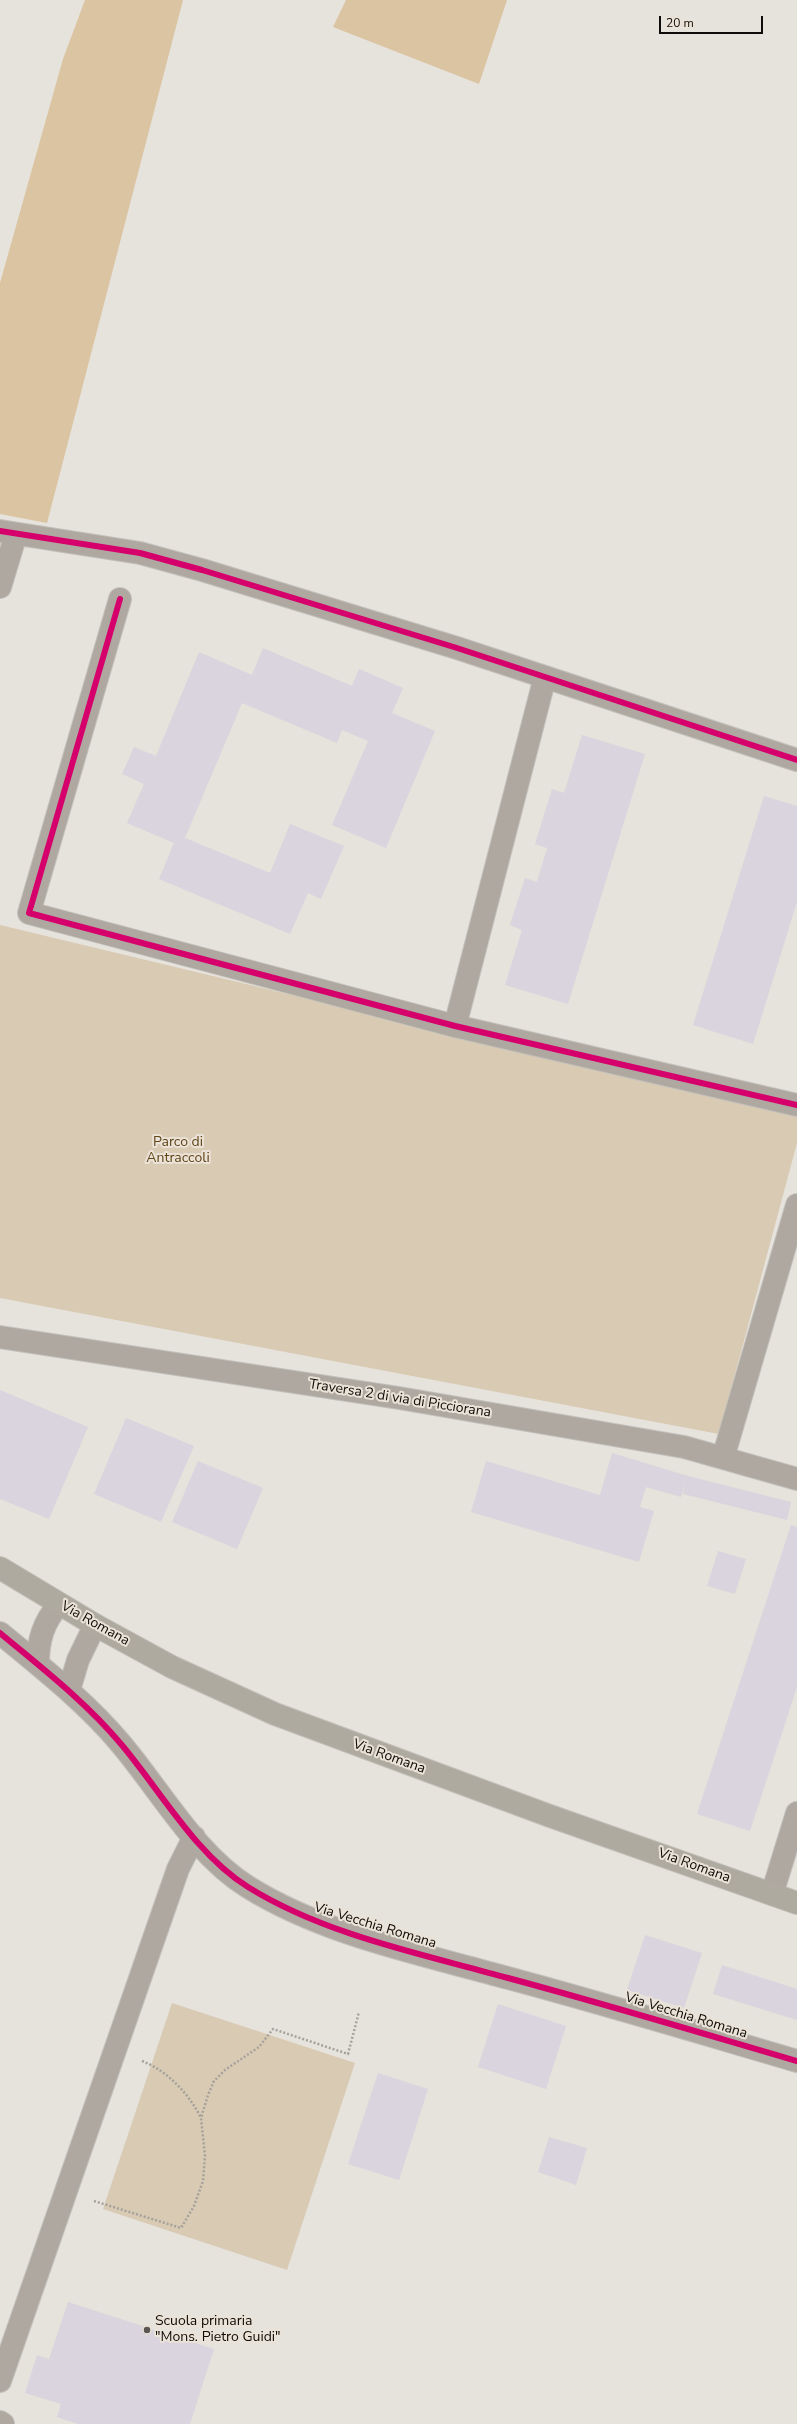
<!DOCTYPE html>
<style>
body{margin:0}
#map{position:relative;width:797px;height:2424px;overflow:hidden;background:#e6e2dc;font-family:"Nunito Sans",sans-serif}
canvas{display:block}
.scale{position:absolute;left:659px;top:16px;width:104px;height:18px;box-sizing:border-box;border:2px solid #0f0c09;border-top:0;padding-left:5px;font-size:12px;line-height:14px;white-space:nowrap;color:#0f0c09;-webkit-text-stroke:3px #ebe3d7;paint-order:stroke}
</style>
<div id="map">
<canvas width="797" height="2424"></canvas>
<div class="scale">20 m</div>
</div>
<script>
const ctx = document.querySelector('canvas').getContext('2d');
ctx.lineJoin = 'round';
function fill(path, color) { ctx.fillStyle = color; ctx.fill(path, 'evenodd'); }
function trace(path, color, width, dash) { ctx.strokeStyle = color; ctx.lineWidth = width; ctx.lineCap = dash ? 'butt' : 'round'; ctx.setLineDash(dash || []); ctx.stroke(path); }
function drawText(font, color, halo, rows, align = 'center') {
  ctx.font = font + ' "Nunito Sans",sans-serif'; ctx.lineWidth = 4; ctx.setLineDash([]); ctx.textBaseline = 'middle'; ctx.strokeStyle = halo; ctx.fillStyle = color; for (const [text, x, y, turn = 0] of rows) {
    ctx.save(); ctx.translate(x, y); ctx.rotate((+turn || 0) * Math.PI / 180); ctx.textAlign = isNaN(turn) ? turn : align; if (halo) ctx.strokeText(text, 0, 0); ctx.fillText(text, 0, 0); ctx.restore();
  }
}
const green = new Path2D(`
 M0 925 797 1116V1143L719 1434 0 1298Z
 M172 2003 355 2063 287 2270 103 2209Z`);
const forest = new Path2D(`
 M85 0H183L47 523 0 514V283L63 59Z
 M346 0H507L479 84 333 27Z`);
const building = new Path2D(`
 M263 648 352 686 359 669 403 688 392 713 435 731 386 848 332 825 368 741 342 730 337 743 242 703 185 838 270 873 290 824 344 846 321 899 308 893 290 934 159 879 174 843 127 823 144 784 122 774 134 747 156 756 199 652 252 675Z
 M582 735 645 754 568 1004 505 985 522 930 510 925 525 878 537 882 547 848 535 844 552 789 564 793Z
 M764 796 797 806V902L753 1044 693 1025Z
 M0 1390 88 1427 49 1519 0 1499Z
 M126 1418 194 1446 161 1522 94 1494Z
 M612 1453 688 1476 791 1502 787 1520 683 1494 686 1481 681 1497 646 1487 640 1507 654 1511 639 1562 471 1512 486 1461 600 1495Z
 M198 1461 263 1488 237 1549 172 1522Z
 M791 1525 797 1527V1687L750 1831 697 1814Z
 M718 1551 746 1559 735 1594 707 1586Z
 M645 1935 702 1953 684 2008 627 1990Z
 M722 1965 797 1989V2020L713 1994Z
 M498 2004 566 2026 546 2089 478 2067Z
 M378 2073 428 2089 399 2180 348 2164Z
 M549 2137 587 2148 576 2185 538 2172Z
 M68 2302 214 2349 190 2424H78L57 2417 61 2404 25 2393 37 2355 49 2359Z`);
const path = new Path2D(`
 M142 2061C168 2071 189 2094 201 2118
 M94 2201 181 2228 194 2206 203 2181 205 2156 201 2118 208 2095 214 2081 225 2070 259 2047 273 2029 348 2054 359 2012`);
const minor = new Path2D(`
 M0 531 140 553 202 570 457 648 797 760
 M0 587 16 534
 M120 599 29 913 455 1026 797 1105
 M455 1026 545 677
 M0 1337 399 1398 684 1447 797 1479
 M723 1458 797 1205
 M0 1633C42 1668 86 1702 121 1744 160 1790 196 1855 248 1887 325 1935 422 1954 508 1978 605 2004 701 2033 797 2061
 M38 1664C38 1640 43 1623 59 1604
 M69 1690 78 1660 95 1625
 M772 1894 797 1813
 M0 2381 178 1869 194 1837
 M0 2422 3 2424`);
const major = new Path2D(`
 M0 1568 95 1625 172 1667 275 1714 550 1816 797 1903`);
const cycleway = new Path2D(`
 M0 531 140 553 202 570 457 648 797 760
 M120 599 29 913 455 1026 797 1105
 M0 1633C42 1668 86 1702 121 1744 160 1790 196 1855 248 1887 325 1935 422 1954 508 1978 605 2004 701 2033 797 2061`);
const markers = [
 [147,2330,4,"#5a5753"]
];
const parkNames = [
 ["Parco di",178,1143],
 ["Antraccoli",178,1159]
];
const streetNames = [
 ["Traversa 2 di via di Picciorana",400,1399,9],
 ["Via Romana",95,1624,29],
 ["Via Romana",389,1757,20],
 ["Via Romana",694,1866,20],
 ["Via Vecchia Romana",375,1926,17],
 ["Via Vecchia Romana",686,2016,17]
];
const poiNames = [
 ["Scuola primaria",155,2322],
 ["\"Mons. Pietro Guidi\"",155,2338]
];
fill(green, '#d9cab4');
fill(forest, '#dbc4a1');
fill(building, '#d9d4dd');
trace(minor, '#c3c0bb', 24);
trace(major, '#c3c0bb', 24);
trace(path, '#a5a19b', 2.5, [2, 2]);
trace(minor, '#aea8a0', 22);
trace(major, '#afaaa0', 22);
trace(cycleway, '#d6006c', 6);
for (const [x, y, r, color] of markers) { const dot = new Path2D(); dot.arc(x, y, r, 0, 2 * Math.PI); ctx.fillStyle = color; ctx.fill(dot); trace(dot, '#ebe3d7', 1.5); }
drawText('14px', '#604518', '#ebe3d7', parkNames);
drawText('14px', '#0f0c09', '#ebe3d7', streetNames);
drawText('14px', '#0f0c09', '#ebe3d7', poiNames, 'left');
</script>
